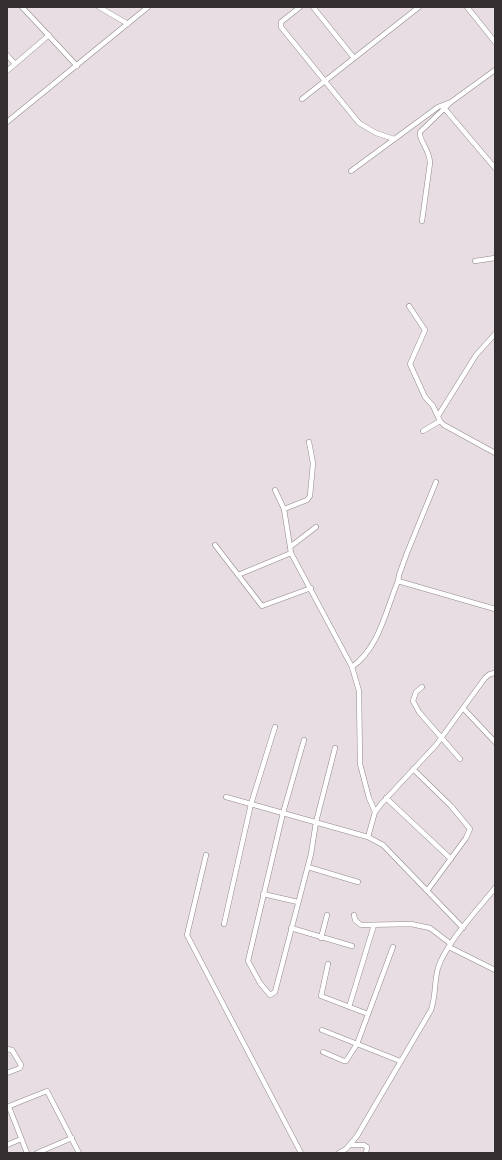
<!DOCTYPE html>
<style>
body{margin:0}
#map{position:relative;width:502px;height:1160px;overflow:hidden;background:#e7dde3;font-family:"DM Sans",sans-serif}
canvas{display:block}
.frame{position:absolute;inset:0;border:8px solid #343032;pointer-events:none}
</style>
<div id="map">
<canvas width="502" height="1160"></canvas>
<div class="frame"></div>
</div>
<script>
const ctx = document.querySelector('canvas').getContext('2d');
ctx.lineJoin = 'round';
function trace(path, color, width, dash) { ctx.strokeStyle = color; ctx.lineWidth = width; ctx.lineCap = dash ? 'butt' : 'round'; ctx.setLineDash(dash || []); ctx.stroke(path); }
const minor = new Path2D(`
 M22 7 77 66
 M99 7 128 24
 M300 7 281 22V27L359 123 376 133 394 139
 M313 7 354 58
 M467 7 495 42
 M7 55 15 64
 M7 71 49 35
 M302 99 419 7
 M445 109 495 168
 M7 122 148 7
 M351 171 438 107 451 102
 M422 221 430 163C430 150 418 139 420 132L451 102 495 70
 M475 261 495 258
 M409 306 425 330 410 364 425 397 433 406 440 421 444 425 495 453
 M438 416 476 355 495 334
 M423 431 440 421
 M436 482 407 553 399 575 398 581 495 609
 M275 490 284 509 291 553 352 667 359 691 360 764 369 798 375 812
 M284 509 307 500 310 496 313 463 309 442
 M215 545 262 606 311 588
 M290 547 316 527
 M238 575 291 553
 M352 667C379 648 386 610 398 581
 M422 687 416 692 413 701 419 712 460 759
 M463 708 495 742
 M304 740 283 813 248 961 260 983 270 995 275 992 311 854 316 822 335 748
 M413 769 451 806 470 829 466 838 427 891
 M226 797 368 837 383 845 463 928
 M386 798 451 859
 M368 837 375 812 382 803 436 745 485 678 490 674 495 673
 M206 855 187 935 301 1153
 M308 867 358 882
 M263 894 298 902
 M354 915 355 920 361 925 411 924 430 928 451 944
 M224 924 251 804 275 727
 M291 928 352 946
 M321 938 327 915
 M449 947 495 970
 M328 964 321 996 368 1014
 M349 1007 374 925
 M322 1030 400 1061
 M7 1049 12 1050 21 1065 20 1068 7 1073
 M323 1052 344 1061H346L357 1044 393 947
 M7 1107 47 1091 79 1153
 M9 1107 27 1153
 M7 1145 21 1139
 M350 1145H364L367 1147 366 1153
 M37 1153 72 1138
 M339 1153 346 1149 357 1136 431 1010C436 996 434 982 438 968 446 943 478 909 495 888`);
trace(minor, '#91888d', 5.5);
trace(minor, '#fff', 4.5);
</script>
